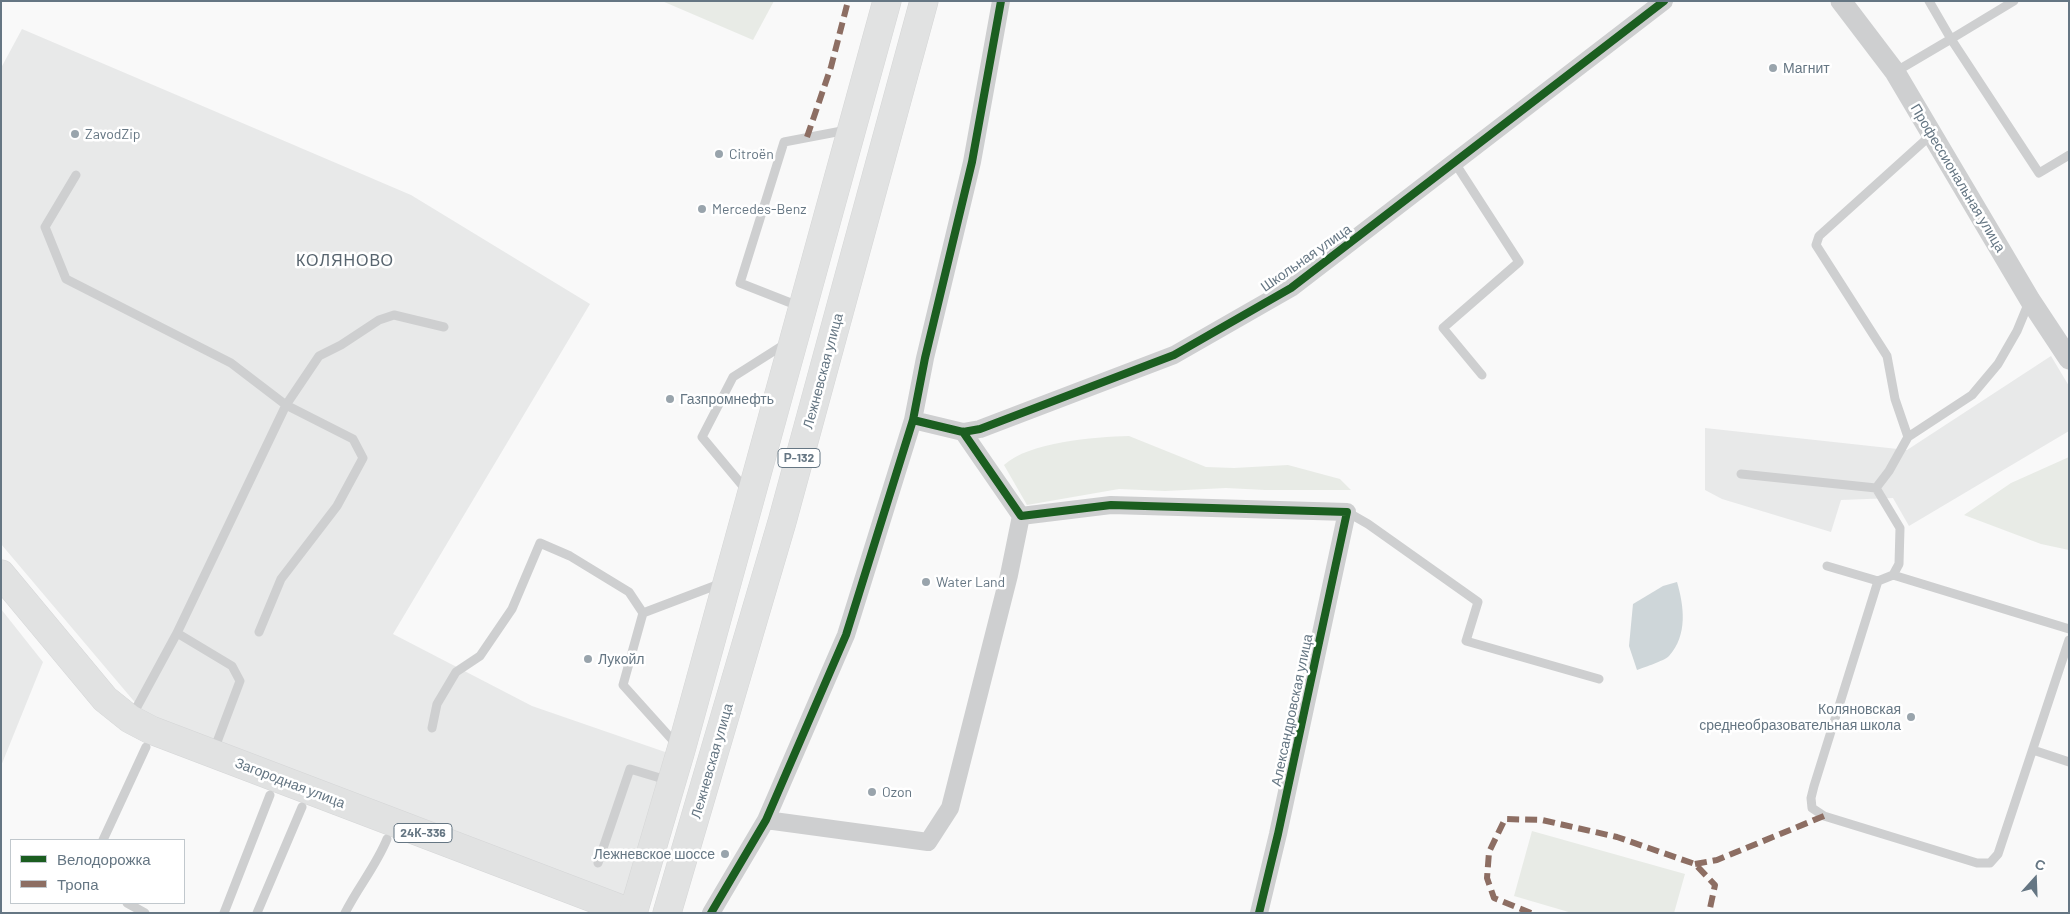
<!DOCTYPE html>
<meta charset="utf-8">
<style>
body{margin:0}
#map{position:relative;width:2070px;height:914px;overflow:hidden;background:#f9f9f9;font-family:Barlow,sans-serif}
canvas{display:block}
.frame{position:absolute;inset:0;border:2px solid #657683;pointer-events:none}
.legend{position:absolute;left:10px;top:839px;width:175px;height:65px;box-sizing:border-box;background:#fff;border:1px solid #c1c8cd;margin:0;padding:6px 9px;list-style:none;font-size:15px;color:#657683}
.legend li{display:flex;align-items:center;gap:10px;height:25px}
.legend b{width:25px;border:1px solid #c1c8cd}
.north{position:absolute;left:2010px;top:854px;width:50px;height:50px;-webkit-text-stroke:4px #fff;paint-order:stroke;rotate:20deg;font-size:14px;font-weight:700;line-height:20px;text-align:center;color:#657683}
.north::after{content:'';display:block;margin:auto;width:18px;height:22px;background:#657683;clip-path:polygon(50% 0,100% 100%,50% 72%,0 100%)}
</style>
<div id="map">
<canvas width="2070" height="914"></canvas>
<div class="frame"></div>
<ul class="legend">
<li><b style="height:6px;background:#1b5e20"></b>Велодорожка</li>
<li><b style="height:6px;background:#8d6e63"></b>Тропа</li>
</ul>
<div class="north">С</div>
</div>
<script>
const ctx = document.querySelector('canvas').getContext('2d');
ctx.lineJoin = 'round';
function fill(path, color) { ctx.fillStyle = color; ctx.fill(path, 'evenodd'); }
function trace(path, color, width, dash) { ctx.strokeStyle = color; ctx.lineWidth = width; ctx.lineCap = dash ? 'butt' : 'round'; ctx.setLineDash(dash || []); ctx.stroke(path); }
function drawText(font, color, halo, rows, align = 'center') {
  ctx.font = font + ' Barlow,sans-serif'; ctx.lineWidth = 5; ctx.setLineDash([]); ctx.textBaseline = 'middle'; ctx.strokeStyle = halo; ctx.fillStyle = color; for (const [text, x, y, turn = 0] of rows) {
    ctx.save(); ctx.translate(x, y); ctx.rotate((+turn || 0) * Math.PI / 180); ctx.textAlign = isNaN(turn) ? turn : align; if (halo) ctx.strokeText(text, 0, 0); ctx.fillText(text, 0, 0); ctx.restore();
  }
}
const built = new Path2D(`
 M22 29 411 195 590 304 393 634 532 706 668 753 628 901 149 719 1 544V68Z
 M2051 356 2069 386V431L1909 526 1893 498 1841 500 1831 532 1722 499 1705 490V428L1907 450Z
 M1 609 43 662 1 766Z`);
const green = new Path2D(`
 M662 1H774L753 40Z
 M1129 436 1206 467 1234 468 1288 465 1340 479 1351 490H1265L1226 488 1165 491 1119 489 1027 505 1004 465C1029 442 1094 437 1129 436Z
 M2069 457V550L2041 544 1964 515 2011 483Z
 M1532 831 1685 874 1674 913H1572L1514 896Z`);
const water = new Path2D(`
 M1677 582C1684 606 1688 635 1669 656 1664 661 1645 667 1637 670L1629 646 1633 604 1663 586Z`);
const service = new Path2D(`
 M2014 1 1951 39 2039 173 2069 155
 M1895 72 1951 39 1929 1
 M1931 135 1819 236 1816 245 1887 356 1895 399 1908 437 1972 395 1998 364 2017 331 2029 302
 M1455 163 1519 262 1443 328 1482 375
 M76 175 45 227 66 279 231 363 286 405 353 439 363 458 337 506 281 579 259 632
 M801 307 740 283 784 142 847 130
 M1741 474 1876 488
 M747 491 702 437 733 377 785 344
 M1347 512 1368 524 1478 602 1466 641 1599 679
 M1827 566 1878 581 1893 575 2069 629
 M1893 575 1899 564 1900 528 1876 488 1889 471 1908 437
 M1878 581 1814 786 1811 798 1812 808 1824 816 1977 863H1990L1998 854 2069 640
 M132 716 177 633
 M432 728 437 704 456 672 480 656 512 609 540 543 570 556 629 592 643 613
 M677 745 623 685 643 613 722 583
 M214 750 240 681 232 666 177 633 286 405 319 356 341 345 379 320 394 315 444 327
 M2033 750 2069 762
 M103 840 146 747
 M598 863 630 769 670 781
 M127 903 145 913
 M224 913 270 795
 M257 913 302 807
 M345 913C358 887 376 866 387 839`);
const minor = new Path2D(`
 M913 420 963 432 980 429 1174 355 1291 288 1664 1
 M963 432 1021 516 1111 505 1347 512 1278 834 1259 913
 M766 820 928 842 950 808 1009 575 1021 516
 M711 913 766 820 846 635 913 420 925 358 972 162 1001 1`);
const tertiary = new Path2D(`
 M1841 1 1895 72 2030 300 2069 359`);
const primary = new Path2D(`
 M1 574 105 699 130 719 151 730 632 913`);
const trunk = new Path2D(`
 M633 913 681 750 887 1
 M667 913 782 522 924 1`);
const quiet = new Path2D(`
 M807 137 831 67 848 1
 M1695 864 1717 860 1824 816
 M1531 913 1494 898 1487 878 1489 852 1505 819 1542 820 1617 837 1695 864 1715 885 1709 913`);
const cycleway = new Path2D(`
 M913 420 963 432 980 429 1174 355 1291 288 1664 1
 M963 432 1021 516 1111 505 1347 512 1278 834 1259 913
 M711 913 766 820 846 635 913 420 925 358 972 162 1001 1`);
const markers = [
 [1773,68,5,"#99a4ac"],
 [75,134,5,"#99a4ac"],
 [719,154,5,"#99a4ac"],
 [702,209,5,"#99a4ac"],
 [670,399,5,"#99a4ac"],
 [926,582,5,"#99a4ac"],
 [588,659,5,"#99a4ac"],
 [1911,717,5,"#99a4ac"],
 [872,792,5,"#99a4ac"],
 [725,854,5,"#99a4ac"]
];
const shields = [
 [799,458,42],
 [423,833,58]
];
const shieldNames = [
 ["Р-132",799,458],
 ["24К-336",423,833]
];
const poiNames = [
 ["Магнит",1783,68],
 ["ZavodZip",85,134],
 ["Citroën",729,154],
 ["Mercedes-Benz",712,209],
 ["Газпромнефть",680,399],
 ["Water Land",936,582],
 ["Лукойл",598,659],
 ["Коляновская",1901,709,"right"],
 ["среднеобразовательная школа",1901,725,"right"],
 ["Ozon",882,792],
 ["Лежневское шоссе",715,854,"right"]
];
const streetNames = [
 ["Профессиональная улица",1958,178,59],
 ["Школьная улица",1306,258,-35],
 ["Лежневская улица",823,371,-75],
 ["Александровская улица",1292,710,-78],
 ["Лежневская улица",712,761,-74],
 ["Загородная улица",290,783,21]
];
const quarterNames = [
 ["КОЛЯНОВО",345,261]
];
fill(built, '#e8e9e9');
fill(green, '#e8ebe6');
fill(water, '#ced6d9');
trace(primary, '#d5d6d7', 29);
trace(trunk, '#d5d6d6', 29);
trace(service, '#cecfd0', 9);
trace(minor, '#cecfd0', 18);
trace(tertiary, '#cecfd0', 21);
trace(primary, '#e1e2e2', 28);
trace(trunk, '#e1e2e2', 28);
trace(quiet, '#8d6e63', 6, [12, 6]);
trace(cycleway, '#1b5e20', 8);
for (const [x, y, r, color] of markers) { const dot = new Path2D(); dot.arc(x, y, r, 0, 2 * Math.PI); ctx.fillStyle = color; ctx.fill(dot); trace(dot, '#fff', 2); }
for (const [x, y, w] of shields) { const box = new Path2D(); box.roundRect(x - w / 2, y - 9.5, w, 19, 4); ctx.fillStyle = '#fff'; ctx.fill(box); trace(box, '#657683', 1); }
drawText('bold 12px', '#657683', null, shieldNames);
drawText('14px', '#657683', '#fff', poiNames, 'left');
drawText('14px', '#657683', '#fff', streetNames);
ctx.letterSpacing = '1px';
drawText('16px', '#57646e', '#fff', quarterNames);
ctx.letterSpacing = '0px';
</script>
